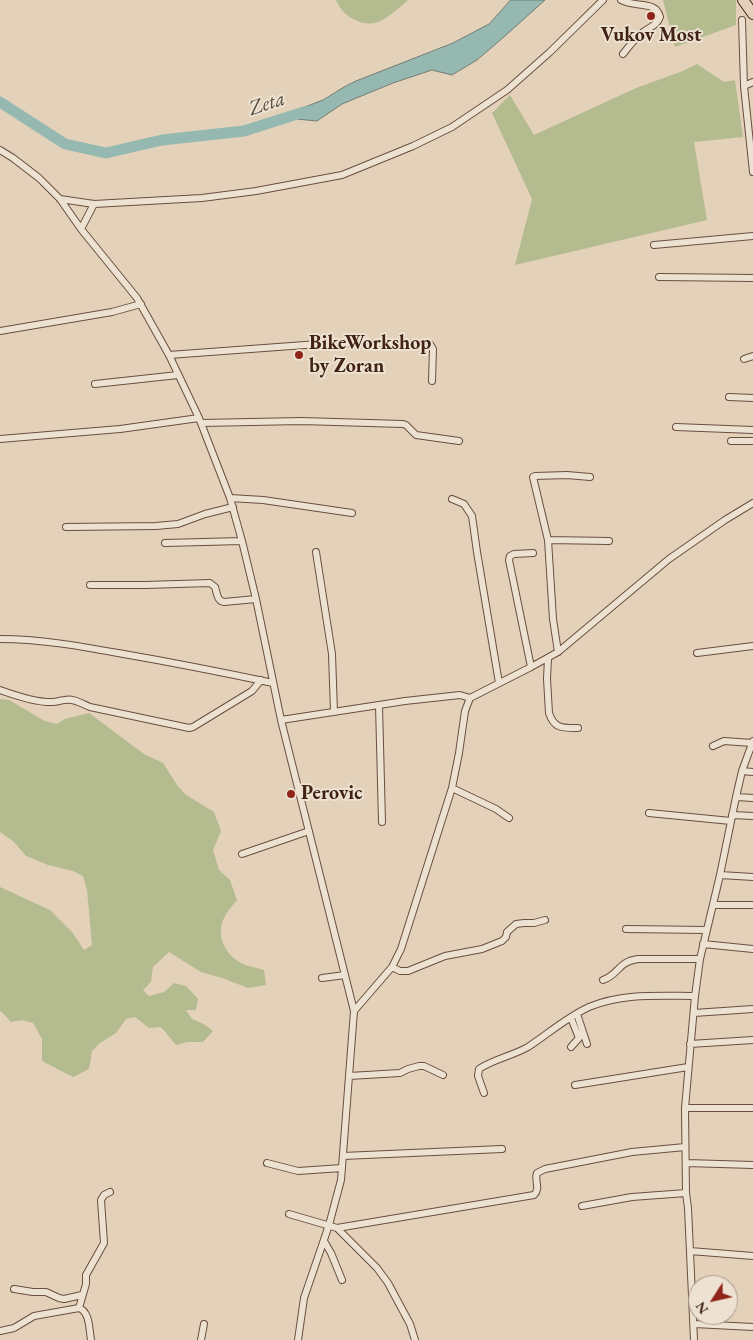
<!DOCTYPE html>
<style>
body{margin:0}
#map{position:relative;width:753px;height:1340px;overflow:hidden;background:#e3d2b9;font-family:"EB Garamond",serif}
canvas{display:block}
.north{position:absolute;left:688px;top:1275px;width:50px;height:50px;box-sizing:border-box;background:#ede2d2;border:1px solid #a89586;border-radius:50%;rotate:235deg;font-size:14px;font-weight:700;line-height:20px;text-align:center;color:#412215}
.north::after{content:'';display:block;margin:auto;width:18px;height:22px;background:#8f2418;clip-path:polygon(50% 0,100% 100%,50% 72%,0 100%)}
</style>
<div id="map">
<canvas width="753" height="1340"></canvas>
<div class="north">N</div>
</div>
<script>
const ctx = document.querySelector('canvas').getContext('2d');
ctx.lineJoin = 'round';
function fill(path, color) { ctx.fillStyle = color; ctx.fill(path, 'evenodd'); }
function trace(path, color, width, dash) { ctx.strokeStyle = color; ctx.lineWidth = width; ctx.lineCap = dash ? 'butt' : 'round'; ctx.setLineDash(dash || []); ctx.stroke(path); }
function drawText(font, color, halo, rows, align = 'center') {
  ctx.font = font + ' "EB Garamond",serif'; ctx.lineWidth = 4; ctx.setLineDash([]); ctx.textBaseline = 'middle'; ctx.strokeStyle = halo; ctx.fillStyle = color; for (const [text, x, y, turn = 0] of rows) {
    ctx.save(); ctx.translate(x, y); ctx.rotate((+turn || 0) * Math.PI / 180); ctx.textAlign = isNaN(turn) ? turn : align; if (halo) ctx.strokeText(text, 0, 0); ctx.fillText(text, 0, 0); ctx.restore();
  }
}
const green = new Path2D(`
 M336 0H408C391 14 378 31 355 20 346 16 340 9 336 0Z
 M663 0H736V25L675 47Z
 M697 64 724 82 735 80 743 137 694 142 707 220 515 265 532 199 492 113 510 95 534 135 636 88 683 71Z
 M0 699 9 700 45 721 57 724 65 719 89 713 144 754 163 763 177 785 186 795 214 812 221 831 213 850 219 870 230 880 237 900C231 907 225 914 222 923 217 941 229 958 245 965 251 967 258 968 264 970L266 985 248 988 222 978 201 972 169 952 153 967 151 982 143 990 149 996 164 992 174 983 186 986 198 999 196 1010H186L192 1019 204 1024 213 1031 203 1042H187L176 1045 161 1027 149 1028 135 1017 126 1019 116 1033 100 1043 92 1051 89 1069 73 1077 42 1061V1039L33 1023 22 1020 11 1022 2 1012 0 1011V887L50 910 72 932 84 950 92 945 87 890 83 876 73 871 48 865 26 856 14 842 0 832Z`);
const water = new Path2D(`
 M511 0H545L505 36 477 60 452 75 432 70 393 83 342 104 317 121 296 119 292 116V112L323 100 344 87 356 81 453 43 489 24Z`);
const river = new Path2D(`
 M0 102 65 144 106 153 162 140 244 131 307 111`);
const minor = new Path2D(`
 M621 0C635 8 656 0 660 17 657 26 649 27 642 33 635 39 629 46 623 54
 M742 20 744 86
 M753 82 744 86 753 172
 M0 150 13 158 39 178 60 199 81 229 137 298 169 355 199 418 230 498 242 541 256 599 281 720 354 1011
 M60 199 94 204 202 198 256 191 342 175 413 146 452 127 507 90 550 52 603 0
 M81 229 94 204
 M654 245 753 236
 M659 277 753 278
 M0 331 112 312 141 304
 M169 355 332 343 430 344 433 349 432 381
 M744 359 753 356
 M95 384 178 375
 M729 397 753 398
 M201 423 301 421 403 424 406 425 416 435 459 441
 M676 427 753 430
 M0 439 120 429 199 418
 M731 441H753
 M230 498 263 500 352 513
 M452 499 464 504 472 516 477 552 499 683
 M66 527 156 526 178 524 205 514 233 507
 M548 540 609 541
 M165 543 242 541
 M316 552 332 654 334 712
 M90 585H145L210 583 215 587C217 593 217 601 224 602L256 599
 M0 639C40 639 79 646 118 653 170 662 221 672 273 683
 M558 652 553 619 548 540 533 477 535 476 567 475 590 477
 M697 653 753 646
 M548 658 547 679 549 713C554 729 563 728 578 728
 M531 667 509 560 510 556 514 554 533 553
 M0 690C14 695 38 703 53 702 57 702 61 700 65 700 74 698 82 704 90 707L189 728 193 727 252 691 261 680
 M379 705 382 822
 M281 720 405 701 460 695 470 698
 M713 746 724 741 752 743
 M742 771 753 772
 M452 788 496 809 509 818
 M736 797 753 798
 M649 813 731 821
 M732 815 753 816
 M242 854 309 831
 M720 875 753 877
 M713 905H753
 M626 929 707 930
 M703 944 753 949
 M392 967 400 971H408L445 956 482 949 502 941 506 937 507 932 516 924 524 923H534L545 920
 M322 978 345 975
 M603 980C620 974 617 962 638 959H700
 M694 1013 753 1009
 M577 1014 587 1044
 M690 1044 753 1040
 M571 1047 579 1038 571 1018
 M349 1076 400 1073 408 1069 419 1066H424L443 1075
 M575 1085 688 1067
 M484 1093 478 1076 479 1069C494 1059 512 1056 528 1047 548 1034 567 1017 589 1007 623 993 659 996 695 996
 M685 1108H753
 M343 1156 502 1149
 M267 1163 298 1171 342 1168
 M686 1163 753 1165
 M582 1206 632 1197 686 1193
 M289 1214 337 1228 377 1268 388 1283 410 1324 415 1340
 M337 1228 534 1195C541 1188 534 1181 537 1173L545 1169 632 1152 685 1147
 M324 1241 331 1253 342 1280
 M690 1251 753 1256
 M14 1289 33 1292H46L59 1298 64 1299 82 1295
 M79 1308 86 1284V1275L104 1243 101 1200 104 1195 110 1192
 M694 1324 753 1327
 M0 1331 14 1328 34 1316 79 1308C90 1312 89 1329 91 1340
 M201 1340 204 1324
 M298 1340 304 1298 329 1225 341 1180 354 1011 392 967 401 949 452 788 459 753 465 711 470 698 531 667 558 652 669 559 725 520 753 503
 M694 1340 688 1208 686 1193 685 1108 695 996 700 959 720 875 736 797 742 771 753 741`);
const primary = new Path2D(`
 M743 0 753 14`);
const markers = [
 [651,16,5,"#8f2418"],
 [299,355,5,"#8f2418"],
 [291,794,5,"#8f2418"]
];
const poiNames = [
 ["Vukov Most",651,36,"center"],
 ["BikeWorkshop",309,344],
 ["by Zoran",309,367],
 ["Perovic",301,794]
];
const waterNames = [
 ["Zeta",267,104,-18]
];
fill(green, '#b4bb8f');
fill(water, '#95b8b0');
trace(water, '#737c72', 1);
trace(river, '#95b8b0', 11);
trace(minor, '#6a4e3e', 8);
trace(primary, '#412215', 12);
trace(minor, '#ede2d2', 6);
trace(primary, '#e3d2b9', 10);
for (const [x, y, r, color] of markers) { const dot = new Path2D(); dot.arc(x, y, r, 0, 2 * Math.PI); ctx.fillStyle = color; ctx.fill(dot); trace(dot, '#ede2d2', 2); }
drawText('bold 20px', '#412215', '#ede2d2', poiNames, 'left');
drawText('italic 21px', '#56483c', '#ede2d2', waterNames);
</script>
